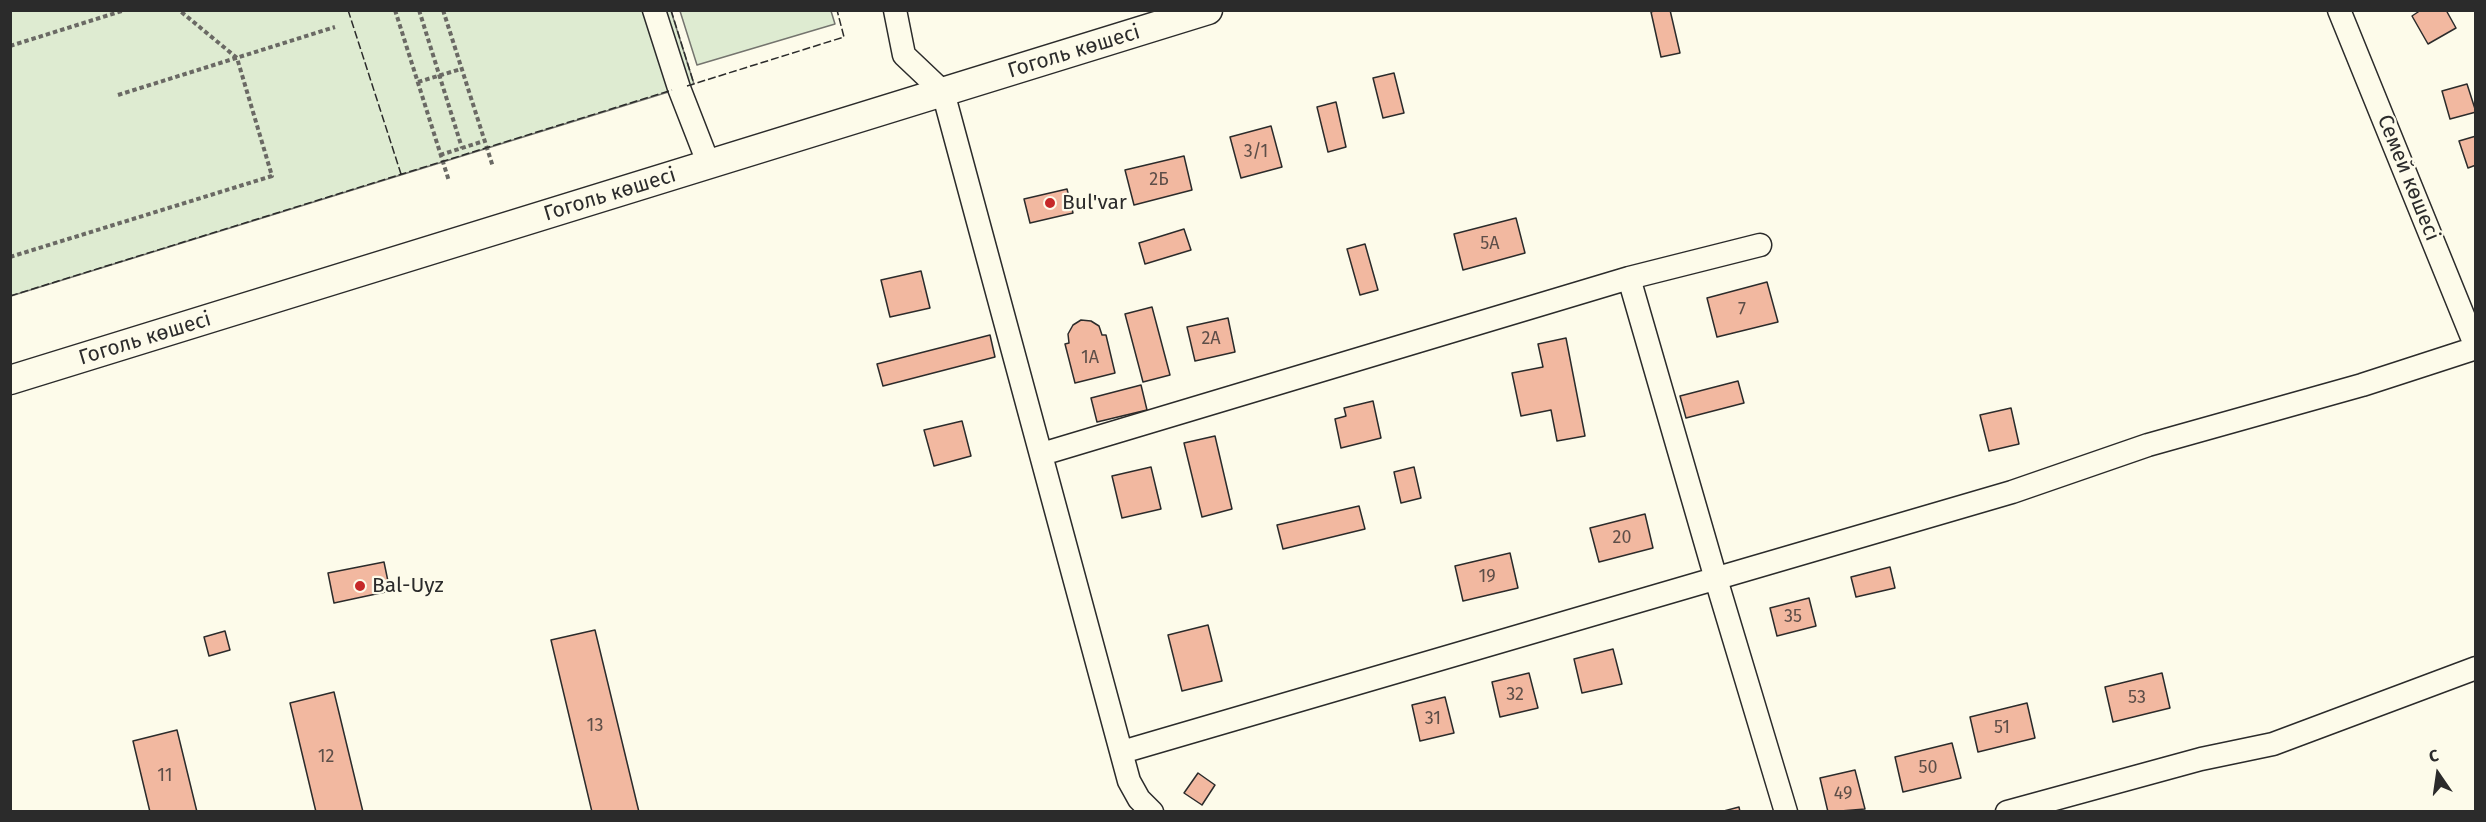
<!DOCTYPE html>
<meta charset="utf-8">
<style>
body{margin:0}
#map{position:relative;width:2486px;height:822px;overflow:hidden;background:#fdfbea;font-family:"Fira Sans",sans-serif}
canvas{display:block}
.frame{position:absolute;inset:0;border:12px solid #2b2b2b;pointer-events:none}
.north{position:absolute;left:2408px;top:744px;width:60px;height:60px;-webkit-text-stroke:4px #fdfbea;paint-order:stroke;rotate:347deg;font-size:16px;font-weight:700;line-height:24px;text-align:center;color:#2b2b2b}
.north::after{content:'';display:block;margin:auto;width:21px;height:27px;background:#2b2b2b;clip-path:polygon(50% 0,100% 100%,50% 72%,0 100%)}
</style>
<div id="map">
<canvas width="2486" height="822"></canvas>
<div class="frame"></div>
<div class="north">С</div>
</div>
<script>
const ctx = document.querySelector('canvas').getContext('2d');
ctx.lineJoin = 'round';
function fill(path, color) { ctx.fillStyle = color; ctx.fill(path, 'evenodd'); }
function trace(path, color, width, dash) { ctx.strokeStyle = color; ctx.lineWidth = width; ctx.lineCap = dash ? 'butt' : 'round'; ctx.setLineDash(dash || []); ctx.stroke(path); }
function drawText(font, color, halo, rows, align = 'center') {
  ctx.font = font + ' "Fira Sans",sans-serif'; ctx.lineWidth = 4.5; ctx.setLineDash([]); ctx.textBaseline = 'middle'; ctx.strokeStyle = halo; ctx.fillStyle = color; for (const [text, x, y, turn = 0] of rows) {
    ctx.save(); ctx.translate(x, y); ctx.rotate((+turn || 0) * Math.PI / 180); ctx.textAlign = isNaN(turn) ? turn : align; if (halo) ctx.strokeText(text, 0, 0); ctx.fillText(text, 0, 0); ctx.restore();
  }
}
const green = new Path2D(`
 M11 11H671L694 84 11 296Z
 M680 11H831L835 24 697 65Z`);
const building = new Path2D(`
 M1657 10H1670L1680 53 1661 57 1651 12Z
 M2421 10H2446L2456 28 2428 44 2412 16Z
 M1394 73 1404 113 1383 118 1373 78Z
 M2467 84 2476 112 2450 119 2442 91Z
 M1336 102 1346 147 1328 152 1317 107Z
 M1271 126 1282 167 1241 178 1230 137Z
 M2476 136V165L2468 168 2459 141Z
 M1184 156 1192 190 1134 205 1125 170Z
 M1067 189 1073 213 1030 223 1024 199Z
 M1516 218 1525 253 1463 270 1454 234Z
 M1184 229 1191 250 1145 264 1139 243Z
 M1365 244 1378 290 1360 295 1347 249Z
 M921 271 930 308 890 317 881 280Z
 M1767 282 1778 322 1717 337 1707 298Z
 M1152 307 1170 375 1143 382 1125 314Z
 M1228 318 1235 352 1195 361 1187 327Z
 M1081 320 1091 321 1099 326 1102 335H1106L1115 373 1075 383 1065 344 1069 343 1068 334 1073 325Z
 M990 335 995 357 883 386 877 364Z
 M1566 338 1585 436 1557 441 1551 410 1521 416 1512 373 1543 367 1538 344Z
 M1738 381 1744 403 1686 418 1680 396Z
 M1141 385 1147 410 1097 422 1091 398Z
 M1373 401 1381 438 1341 448 1335 419 1346 416 1344 408Z
 M2011 408 2019 444 1989 451 1980 415Z
 M962 421 971 456 934 466 924 430Z
 M1215 436 1232 509 1202 517 1184 443Z
 M1151 467 1161 509 1122 518 1112 476Z
 M1414 467 1421 498 1401 503 1394 472Z
 M1359 506 1365 529 1283 549 1277 525Z
 M1645 514 1653 548 1599 562 1590 528Z
 M1510 553 1518 588 1463 601 1455 566Z
 M384 562 390 591 334 603 328 573Z
 M1890 567 1895 588 1856 597 1851 577Z
 M1809 598 1816 626 1777 636 1770 608Z
 M1208 625 1222 681 1182 691 1168 635Z
 M595 630 639 812H592L551 640Z
 M225 631 230 650 209 656 204 637Z
 M1613 649 1622 684 1582 693 1574 659Z
 M1529 673 1538 708 1500 717 1492 682Z
 M2162 673 2170 708 2113 722 2105 687Z
 M334 692 363 812H316L290 703Z
 M1445 697 1454 733 1420 741 1412 705Z
 M2027 703 2035 738 1978 752 1970 717Z
 M177 730 197 812H150L133 741Z
 M1952 743 1961 778 1903 792 1895 757Z
 M1855 770 1865 809 1828 812 1820 778Z
 M1198 773 1215 785 1202 805 1184 793Z
 M1739 807 1740 812H1720Z`);
const path = new Path2D(`
 M395 10 449 181
 M419 10 462 148
 M443 10 493 167
 M10 46 125 10
 M418 82 461 69
 M118 95 335 27
 M440 155 484 141
 M10 257 272 176 237 58 179 10`);
const minor = new Path2D(`
 M654 10 679 88 709 165
 M895 10 904 55 943 92 1129 781 1139 799 1152 812
 M2339 10 2476 347
 M1629 278 1716 579 1786 812
 M1042 454 1629 278 1760 245
 M1122 752 2012 492 2148 445 2362 385 2476 348
 M2007 812 2201 759 2273 744 2476 668`);
const major = new Path2D(`
 M10 380 1208 10`);
const fence = new Path2D(`
 M348 10 401 174
 M671 10 694 84
 M687 86 844 37 837 10
 M10 296 672 90`);
const markers = [
 [1050,203,6,"#c62828"],
 [360,586,6,"#c62828"]
];
const numberNames = [
 ["3/1",1256,152],
 ["2Б",1159,180],
 ["5А",1490,244],
 ["7",1742,310],
 ["2А",1211,339],
 ["1А",1090,358],
 ["20",1622,538],
 ["19",1487,577],
 ["35",1793,617],
 ["32",1515,695],
 ["53",2137,698],
 ["31",1433,719],
 ["13",595,726],
 ["51",2002,728],
 ["12",326,757],
 ["50",1928,768],
 ["11",165,776],
 ["49",1843,794]
];
const streetNames = [
 ["Гоголь көшесі",1074,52,-17],
 ["Семей көшесі",2408,178,68],
 ["Гоголь көшесі",610,195,-17],
 ["Гоголь көшесі",145,339,-17]
];
const poiNames = [
 ["Bul'var",1062,203],
 ["Bal-Uyz",372,586]
];
fill(green, '#deebd1');
trace(green, '#74746e', 1.5);
fill(building, '#f2b8a0');
trace(building, '#2b2b2b', 1.5);
trace(minor, '#2b2b2b', 25);
trace(major, '#2b2b2b', 31);
trace(path, '#6a6964', 4, [4.5, 3]);
trace(minor, '#fdfbea', 22);
trace(major, '#fdfbea', 28);
trace(fence, '#2b2b2b', 1.5, [8, 3]);
for (const [x, y, r, color] of markers) { const dot = new Path2D(); dot.arc(x, y, r, 0, 2 * Math.PI); ctx.fillStyle = color; ctx.fill(dot); trace(dot, '#fdfbea', 2); }
drawText('18px', '#5d4e48', null, numberNames);
drawText('21px', '#2b2b2b', '#fdfbea', streetNames);
drawText('21px', '#2b2b2b', '#fdfbea', poiNames, 'left');
</script>
